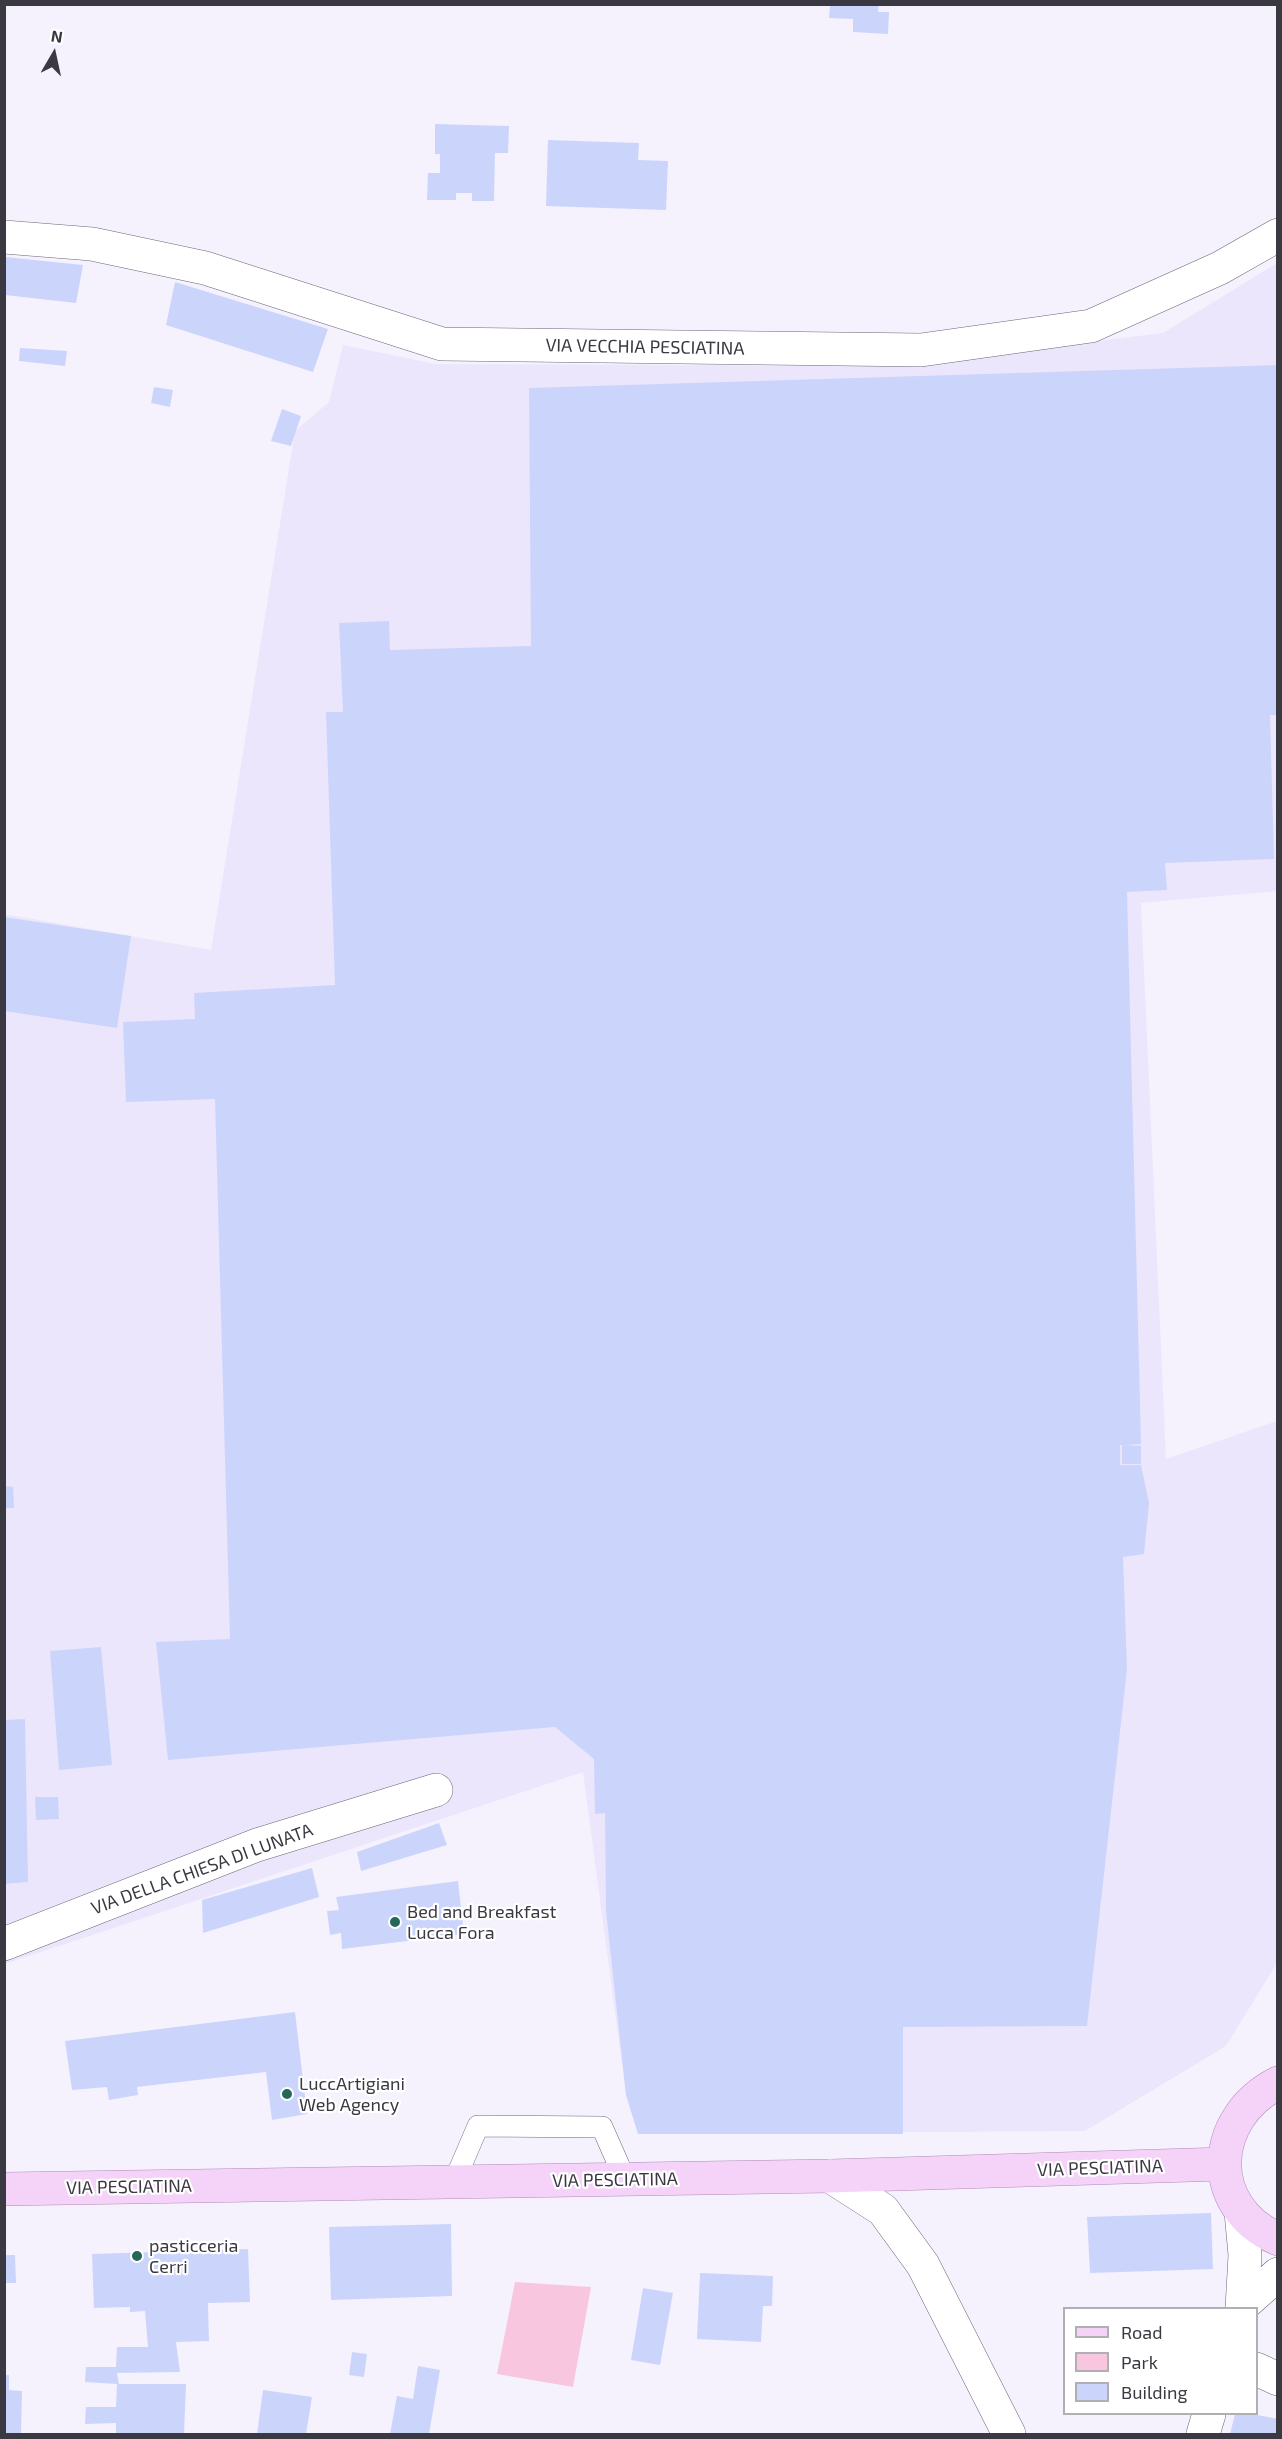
<!DOCTYPE html>
<style>
body{margin:0}
#map{position:relative;width:1282px;height:2439px;overflow:hidden;background:#f5f2fe;font-family:"Exo 2",sans-serif}
canvas{display:block}
.frame{position:absolute;inset:0;border:6px solid #3a3840;pointer-events:none}
.legend{position:absolute;left:1063px;top:2307px;width:195px;height:108px;box-sizing:border-box;background:#fff;border:2px solid #b0afb3;margin:0;padding:8px 10px;list-style:none;font-size:18px;color:#3a3840}
.legend li{display:flex;align-items:center;gap:12px;height:30px}
.legend b{width:30px;border:2px solid #b0afb3}
.north{position:absolute;left:24px;top:24px;width:60px;height:60px;-webkit-text-stroke:4px #fff;paint-order:stroke;rotate:9deg;font-size:16px;font-weight:700;line-height:24px;text-align:center;color:#3a3840}
.north::after{content:'';display:block;margin:auto;width:21px;height:27px;background:#3a3840;clip-path:polygon(50% 0,100% 100%,50% 72%,0 100%)}
</style>
<div id="map">
<canvas width="1282" height="2439"></canvas>
<div class="frame"></div>
<ul class="legend">
<li><b style="height:8px;background:#f5d3f9"></b>Road</li>
<li><b style="height:16px;background:#f8c7df"></b>Park</li>
<li><b style="height:16px;background:#cbd5fc"></b>Building</li>
</ul>
<div class="north">N</div>
</div>
<script>
const ctx = document.querySelector('canvas').getContext('2d');
ctx.lineJoin = 'round';
function fill(path, color) { ctx.fillStyle = color; ctx.fill(path, 'evenodd'); }
function trace(path, color, width, dash) { ctx.strokeStyle = color; ctx.lineWidth = width; ctx.lineCap = dash ? 'butt' : 'round'; ctx.setLineDash(dash || []); ctx.stroke(path); }
function drawText(font, color, halo, rows, align = 'center') {
  ctx.font = font + ' "Exo 2",sans-serif'; ctx.lineWidth = 4.5; ctx.setLineDash([]); ctx.textBaseline = 'middle'; ctx.strokeStyle = halo; ctx.fillStyle = color; for (const [text, x, y, turn = 0] of rows) {
    ctx.save(); ctx.translate(x, y); ctx.rotate((+turn || 0) * Math.PI / 180); ctx.textAlign = isNaN(turn) ? turn : align; if (halo) ctx.strokeText(text, 0, 0); ctx.fillText(text, 0, 0); ctx.restore();
  }
}
const built = new Path2D(`
 M1277 263V891L1141 903 1166 1459 1277 1421V1963L1226 2046 1085 2131 638 2134 626 2095 583 1772 5 1964 4 914 211 950 295 431 329 402 343 345 436 364 893 366 1163 333Z`);
const green = new Path2D(`
 M515 2282 591 2287 573 2387 497 2374Z`);
const building = new Path2D(`
 M830 4H879L878 12H889L888 34 853 32V19L829 18Z
 M435 124 509 126 508 153H495L494 201H472V193H456V200H427L428 173H440V154H435Z
 M548 140 639 143 638 160 668 161 666 210 546 206Z
 M5 257 83 265 76 303 5 295Z
 M175 282 328 329 313 372 166 325Z
 M20 348 67 351 65 366 19 361Z
 M1278 365V715H1270L1274 859 1165 863 1167 890 1127 892 1141 1444 1126 1445 1141 1446V1464H1122V1445H1120V1465H1141L1149 1503 1144 1554 1123 1557 1127 1669 1087 2026 903 2027V2134H638L626 2095 606 1911 605 1813 595 1814 594 1759 555 1727 168 1760 156 1642 230 1639 215 1099 126 1102 123 1022 195 1019 194 993 335 985 326 712H343L339 623 389 621 390 650 531 646 529 388Z
 M154 387 173 390 170 407 151 403Z
 M282 409 301 416 291 446 271 441Z
 M4 917 131 936 117 1028 4 1011Z
 M4 1486 13 1487 14 1508H4Z
 M101 1647 112 1765 59 1770 50 1651Z
 M25 1719 28 1882 4 1884V1720Z
 M35 1797H58L59 1819 36 1820Z
 M439 1823 447 1845 361 1871 357 1852Z
 M312 1868 319 1897 203 1933 202 1900Z
 M458 1881 464 1934 342 1949 341 1933 330 1935 327 1911 339 1910 336 1897Z
 M295 2012 307 2114 272 2120 266 2072 137 2087 138 2095 109 2100 107 2087 72 2090 65 2041Z
 M1211 2213 1213 2269 1090 2273 1087 2217Z
 M451 2224 452 2296 331 2300 329 2227Z
 M248 2249 250 2302 208 2303 209 2341 176 2342 180 2372 117 2373 119 2384H186L184 2434H116V2423L85 2424 86 2407H116L117 2384 85 2382 86 2367H116L117 2347H148L145 2311 130 2312V2307L94 2308 92 2254Z
 M4 2255H15L16 2283H4Z
 M700 2273 773 2276 772 2306H763L761 2342 697 2339Z
 M643 2288 673 2293 660 2365 631 2360Z
 M352 2352 367 2354 364 2377 349 2375Z
 M418 2366 440 2370 429 2434H390L397 2396 413 2399Z
 M4 2375H9V2390L22 2391 21 2434H4Z
 M263 2390 312 2397 306 2434H257Z
 M1235 2414H1252L1278 2419V2434H1230Z`);
const service = new Path2D(`
 M454 2182 478 2126 602 2127 625 2179`);
const minor = new Path2D(`
 M4 237 92 244 205 268 442 344 921 350 1091 326 1220 268 1278 235
 M4 1944 257 1845 436 1790
 M830 2176 883 2210 923 2265 1009 2434
 M1241 2212 1245 2255 1242 2308
 M1243 2305 1278 2274
 M1256 2369 1278 2379
 M1203 2434 1209 2414`);
const primary = new Path2D(`
 M1278 2083C1209 2118 1205 2207 1278 2239
 M4 2189 830 2176 1224 2164`);
const markers = [
 [395,1922,6,"#256858"],
 [287,2094,6,"#256858"],
 [137,2256,6,"#256858"]
];
const streetNames = [
 ["VIA VECCHIA PESCIATINA",645,347,1],
 ["VIA DELLA CHIESA DI LUNATA",202,1869,-20],
 ["VIA PESCIATINA",1100,2168,-2],
 ["VIA PESCIATINA",615,2180,-1],
 ["VIA PESCIATINA",129,2187,-1]
];
const poiNames = [
 ["Bed and Breakfast",407,1912],
 ["Lucca Fora",407,1933],
 ["LuccArtigiani",299,2084],
 ["Web Agency",299,2105],
 ["pasticceria",149,2246],
 ["Cerri",149,2267]
];
fill(built, '#ece6fc');
fill(green, '#f8c7df');
fill(building, '#cbd5fc');
trace(service, '#6b6677', 22);
trace(minor, '#6b6677', 34);
trace(primary, '#b08ab6', 34);
trace(service, '#fff', 21);
trace(minor, '#fff', 33);
trace(primary, '#f5d3f9', 33);
for (const [x, y, r, color] of markers) { const dot = new Path2D(); dot.arc(x, y, r, 0, 2 * Math.PI); ctx.fillStyle = color; ctx.fill(dot); trace(dot, '#fff', 2); }
drawText('18px', '#3a3840', '#fff', streetNames);
drawText('18px', '#3a3840', '#fff', poiNames, 'left');
</script>
